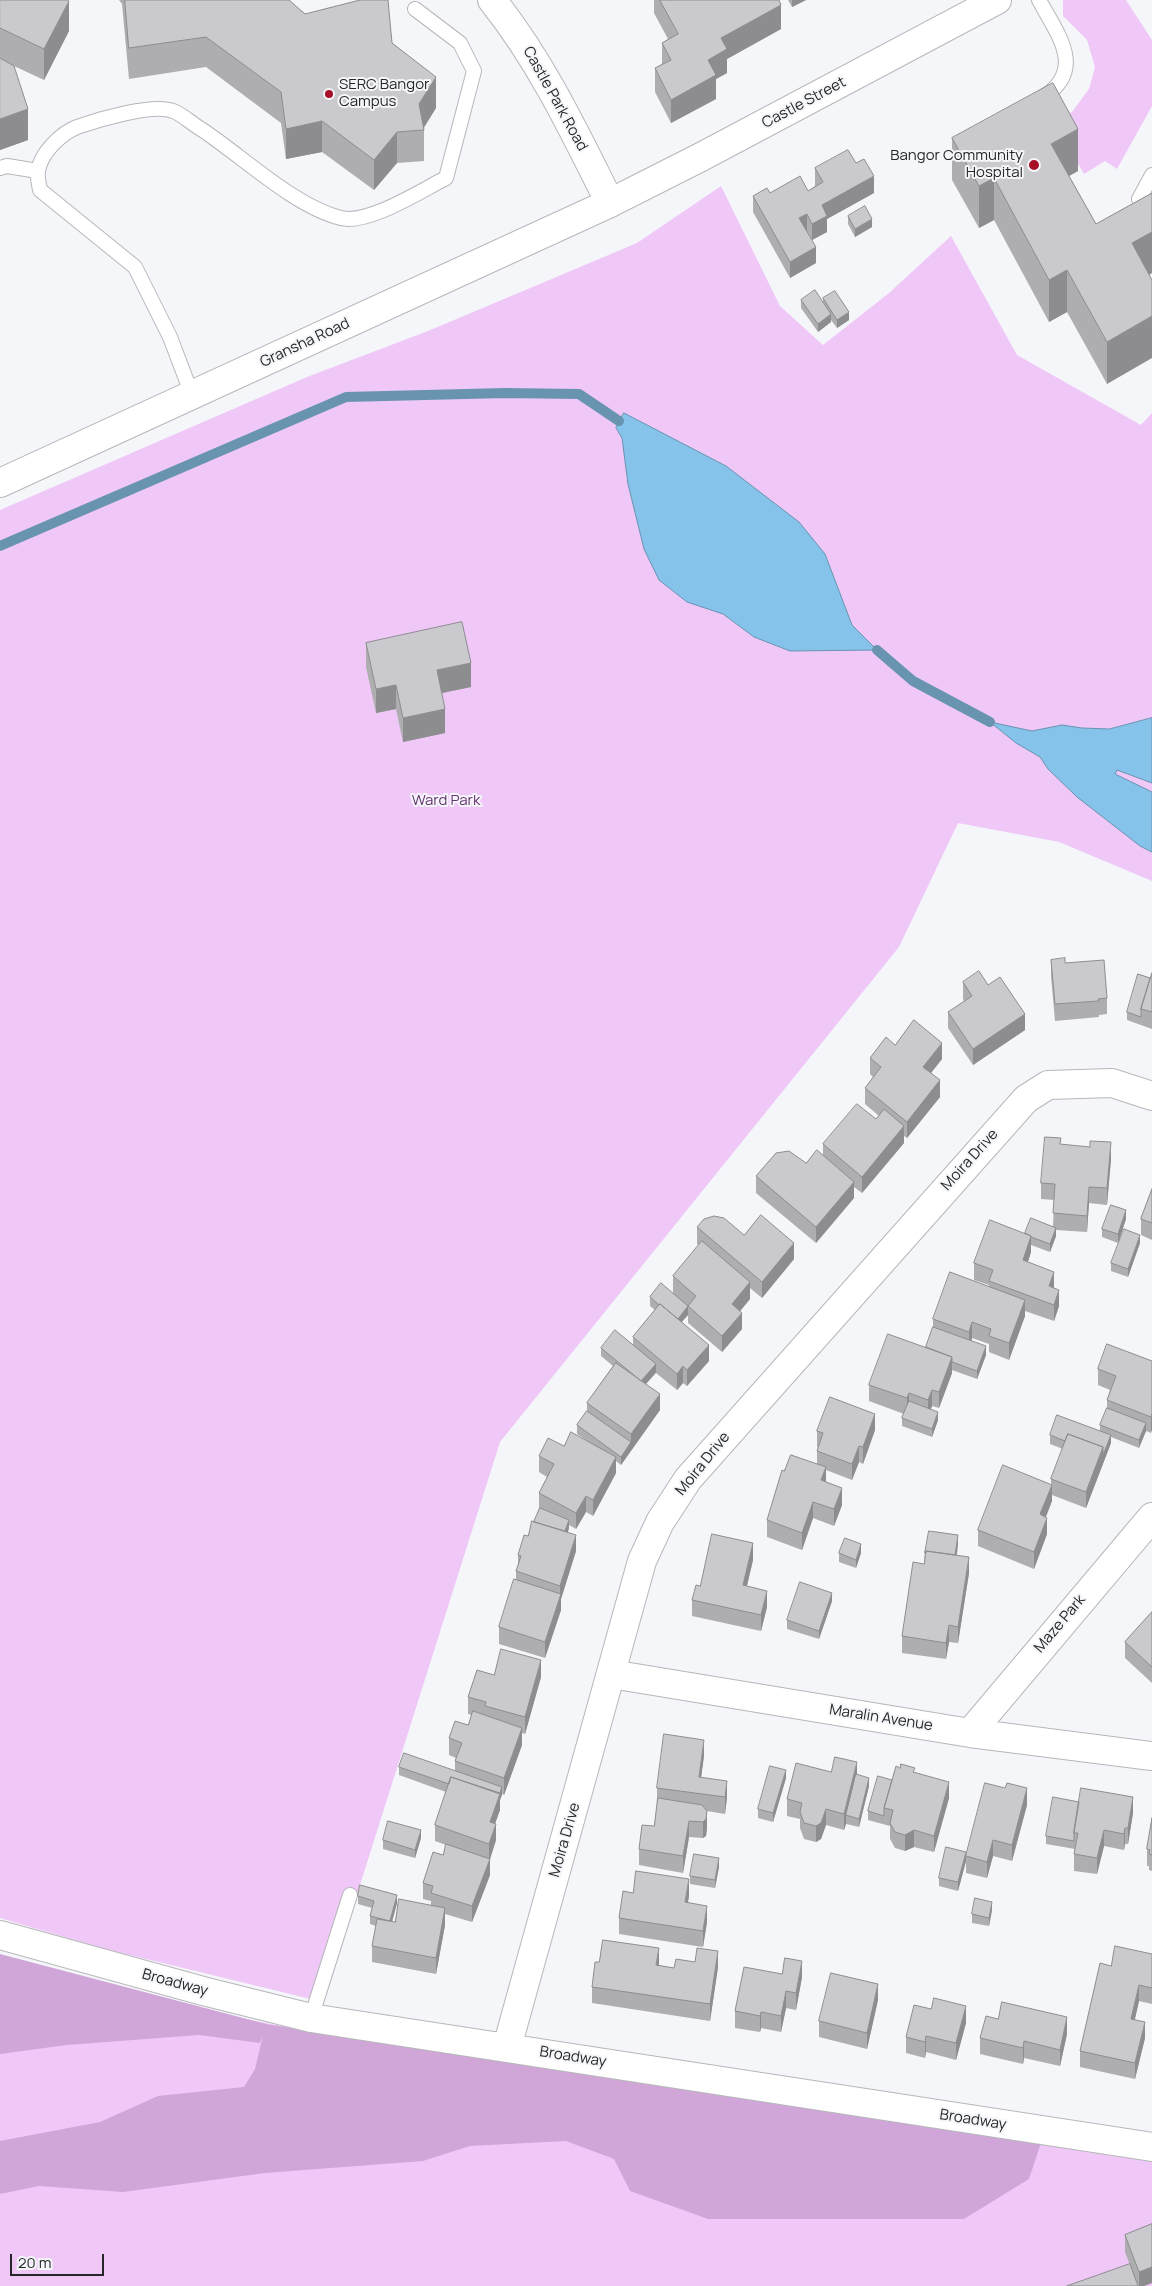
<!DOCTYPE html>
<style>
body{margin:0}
#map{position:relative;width:1152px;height:2286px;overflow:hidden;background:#f5f6fa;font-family:Manrope,sans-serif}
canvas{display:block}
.scale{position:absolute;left:10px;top:2254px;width:94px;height:22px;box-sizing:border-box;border:2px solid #262728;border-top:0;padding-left:6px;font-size:15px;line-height:18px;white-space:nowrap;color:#262728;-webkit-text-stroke:4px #f5f6fa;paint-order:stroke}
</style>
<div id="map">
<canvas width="1152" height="2286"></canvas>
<div class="scale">20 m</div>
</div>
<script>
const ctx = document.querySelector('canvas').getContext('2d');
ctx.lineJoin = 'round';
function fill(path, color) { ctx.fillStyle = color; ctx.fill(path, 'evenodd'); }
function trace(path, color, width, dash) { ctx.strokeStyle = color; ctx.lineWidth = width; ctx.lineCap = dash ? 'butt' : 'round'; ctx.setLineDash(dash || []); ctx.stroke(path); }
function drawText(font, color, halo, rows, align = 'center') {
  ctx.font = font + ' Manrope,sans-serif'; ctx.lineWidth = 4; ctx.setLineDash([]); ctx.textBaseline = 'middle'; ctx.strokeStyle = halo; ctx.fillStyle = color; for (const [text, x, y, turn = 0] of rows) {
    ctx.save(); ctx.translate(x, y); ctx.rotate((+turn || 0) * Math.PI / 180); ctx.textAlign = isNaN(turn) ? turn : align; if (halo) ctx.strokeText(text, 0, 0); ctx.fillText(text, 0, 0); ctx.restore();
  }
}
const green = new Path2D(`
 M1063 0H1126L1152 40V106L1117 169 1105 161 1084 174 1054 122 1072 112 1089 89 1095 67 1087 40 1063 16Z
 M721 186 780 306 823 345 889 293 951 236 1017 355 1141 425 1152 413V881L1059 842 958 823 899 947 500 1442 323 2002 105 1949 0 1918V510L307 377 428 331 637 243Z
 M0 1955 231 2016C354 2042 480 2058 605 2077 787 2105 969 2133 1152 2158V2286H0Z`);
const forest = new Path2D(`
 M0 1954 266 2024 466 2056 1041 2143 1029 2179 964 2219H708L630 2191 614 2159 566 2141 470 2146 423 2161 265 2173 123 2192 39 2186 0 2194V2141L100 2122 158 2096 244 2087 255 2069 263 2035 260 2043 199 2035 67 2045 0 2054Z`);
const water = new Path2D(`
 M624 413 726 466 799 522 825 554 852 625 877 650 790 651 754 637 723 614 687 602 659 580 644 549 628 484 622 438 616 428Z
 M1152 718V783L1117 770 1115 774 1152 792V852L1140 846 1077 797 1048 769 1040 757 1016 743 990 722 1032 731 1062 725 1082 728 1109 729Z`);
const stream = new Path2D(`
 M0 546 346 397 505 393 579 394 619 421
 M877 650 913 681 990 722`);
const lane = new Path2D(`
 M1039 0C1058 35 1087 70 1042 98
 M0 168 7 166 38 171
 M1139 199 1152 175
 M192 395 170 337 135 267 40 190C39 184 37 177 38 171 41 153 60 134 77 127 97 120 153 103 173 111 182 114 192 124 201 129 242 156 295 207 341 218 368 225 422 190 446 178L474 71 460 43 415 9
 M311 2018 350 1895`);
const street = new Path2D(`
 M492 0C541 61 575 133 610 203
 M611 1674 970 1733 1152 1756
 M970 1733 1152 1517
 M507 2047 642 1561 660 1522 688 1479 1026 1099 1048 1085 1112 1083 1152 1096`);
const secondary = new Path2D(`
 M0 483 610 203 701 157 997 0
 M0 1935 203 1991 311 2018 1152 2147`);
const wall = new Path2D(`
 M0 0 69 31 44 80 14 66 28 140 0 150Z
 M119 0H289L305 14 392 43 436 108 424 128V161L397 163 374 190 322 152 286 159 281 123 206 67 129 79 122 4Z
 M654 0H779L781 29 727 59V73L716 79V99L671 123 655 92V68L662 64V43L668 39 654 13Z
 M788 0H806L792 7Z
 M952 138 1078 171 1069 176 1096 224 1152 193V273L1149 275 1107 384 1067 312 1049 322 994 220 979 228 952 180Z
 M856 163 874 193 827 219V232L812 240 806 230 816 263 790 278 753 212V196L770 193 808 191 815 186V168Z
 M848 216 872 227 855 237 848 224Z
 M823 298 849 320 837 328 831 320V322L818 332 801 308V300L823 302Z
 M366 643 471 687 442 693 445 733 403 742 396 709 376 713 366 667Z
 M1051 960 1065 963 1107 998V1014L1099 1015V1017L1055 1021 1051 976Z
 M1152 973V1029L1127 1020V1012L1150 978Z
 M963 982 1025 1030 973 1065 948 1028V1012L964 1001 963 999Z
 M895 1045 942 1059 931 1073 940 1097 907 1138 904 1136V1143L862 1193 854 1187V1198L816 1243 756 1193V1176L806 1163 823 1155V1144L876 1119 879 1116 865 1104V1088L873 1077 870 1074V1058Z
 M1061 1144 1111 1159 1107 1205 1089 1203 1087 1232 1056 1230V1236L1050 1252 1031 1245V1252L1028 1262 1054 1288 1059 1306 1054 1321 1025 1311V1316L1009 1360 989 1352V1344L972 1338V1341L986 1355 977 1379 952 1370V1373L939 1408 932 1406 931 1409 938 1420 932 1437 902 1426V1418L904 1414 869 1401V1385L926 1347 933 1327V1319L989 1286V1285L974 1280V1263L1025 1233 1053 1227 1054 1200 1041 1199V1183Z
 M1152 1189V1240L1141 1235V1219Z
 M1126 1219 1118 1243 1102 1237V1229Z
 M697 1227 744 1235 794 1259 762 1298 750 1288V1299L740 1311 742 1329 722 1352 688 1323V1315L682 1322 709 1361 687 1386 683 1383 677 1390 656 1373 646 1384 660 1410 621 1465 616 1461V1473L593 1516 586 1512 576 1529 569 1525V1528L568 1532 576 1551 561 1599V1610L545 1658 499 1644V1627L516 1580V1571L518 1567V1555L534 1522 539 1509V1493L547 1477 539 1472V1456L564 1446 589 1442 577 1434V1425L587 1411V1403L613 1366 601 1356V1348L633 1345V1337L655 1310 650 1306V1297L673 1293V1276L699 1245 697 1244Z
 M1140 1243 1128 1277 1111 1271V1263Z
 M1152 1361 1151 1433 1146 1431 1139 1448 1111 1437V1443L1086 1508 1052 1495V1501L1046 1517 1047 1534 1034 1569 978 1546V1530L1051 1484V1479L1063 1449 1050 1444V1435L1100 1431V1425L1107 1408V1400L1110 1390 1098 1385V1369Z
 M875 1430 863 1464 859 1462 852 1480 826 1470V1482L842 1505 834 1526 813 1518 802 1550 767 1537V1520L784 1471 817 1464V1451L818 1447H817V1431Z
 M958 1544 957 1555 969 1573 958 1643 949 1642 946 1659 902 1653V1636L924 1564 925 1553Z
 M839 1553H861L856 1568 839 1562Z
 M753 1560 747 1586 767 1607 761 1631 692 1616V1600L700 1586Z
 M832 1601 819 1639 787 1629V1620Z
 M1152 1612V1683L1125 1658V1642Z
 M494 1675 541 1677 525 1734 522 1733V1745L504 1795 502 1794 500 1800V1810L495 1823 496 1840 490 1859V1875L472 1922 445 1914V1925L436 1974 372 1962V1946L376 1926 370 1924V1916L372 1908 358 1904V1896L397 1903 392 1922H395L431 1905V1901L423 1899V1883L443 1855 446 1845 435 1841V1825L446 1792 399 1775V1767L455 1771V1761L456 1758 449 1755V1738L468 1725 472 1715 468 1714V1697Z
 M704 1756 701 1777 727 1797 725 1814 707 1811V1828L706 1836 703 1838 689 1837 683 1873 639 1865V1849L654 1826 657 1804V1788Z
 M831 1772 857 1775 869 1786 859 1827 846 1824 844 1830 826 1825 821 1839 816 1842 804 1839 800 1828V1819L787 1816V1799Z
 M915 1772 949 1798 934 1852 914 1847 905 1851 895 1848 890 1839V1826L868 1820V1811Z
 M786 1778 773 1822 758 1818V1809Z
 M1027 1805 1012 1861 993 1856 987 1878 966 1873V1856Z
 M1133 1813 1128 1844H1125L1124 1850 1104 1846 1097 1874 1074 1871V1854L1075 1849 1046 1844V1836Z
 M1152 1818V1871L1149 1870V1866H1147V1849Z
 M421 1838 415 1858 383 1849V1840Z
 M966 1861 958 1891 939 1886V1878Z
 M719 1867 715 1888 690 1884V1876Z
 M633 1893 689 1896 688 1902 707 1922 703 1947 619 1934V1918Z
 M992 1910 989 1926 972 1923V1914Z
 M1152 1954V2004L1139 2001 1135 2019 1145 2038 1135 2079 1080 2067V2051L1111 1966Z
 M658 1965 674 1968 718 1967 710 2021 592 2003V1987Z
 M802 1977 796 2010 786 2008 781 2032 761 2028 760 2032 735 2028V2011Z
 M878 2000 867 2049 819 2037V2021Z
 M931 2009 966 2023 956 2060 926 2052 925 2058 906 2053V2037Z
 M998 2019 1067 2034 1060 2066 1024 2058 1023 2064 980 2054V2038Z
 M1152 2224 1144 2286H1138L1125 2252V2235Z`);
const shadedWall = new Path2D(`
 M792 0H806L792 7Z
 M69 1V31L44 80V49Z
 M781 5V29L727 59V73L716 79V99L671 123V100L708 60 721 38Z
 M436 77V108L422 130 419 104Z
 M28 109V140L0 150V119Z
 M322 121V152L286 159V129Z
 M1078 129V171L1051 186V144Z
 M397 132V163L374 190V160Z
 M874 176V193L827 219V232L812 240V224L822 205Z
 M994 178V220L979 228V186Z
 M807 214V230L799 234V218Z
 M872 219V227L855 237V229Z
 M1152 232V273L1132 285V243Z
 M816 247V263L790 278V262Z
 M1067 270V312L1049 322V280Z
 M849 312V320L837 328V320Z
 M831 314V322L818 332V324Z
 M1152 316V358L1107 384V342Z
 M471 663V687L437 694V670Z
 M396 685V709L376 713V689Z
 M445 709V733L403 742V718Z
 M1025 1014V1030L973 1065V1049Z
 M942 1043V1059L923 1083V1067Z
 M940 1080V1097L907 1138V1122Z
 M904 1126V1143L862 1193V1177Z
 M1111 1142V1159L1107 1205V1188Z
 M854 1182V1198L816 1243V1227Z
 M1089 1187V1203L1087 1232V1216Z
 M1126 1210V1219L1118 1243V1234Z
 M1056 1228V1236L1050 1252V1244Z
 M1140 1235V1243L1128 1277V1269Z
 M1031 1236V1252L1023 1277V1260Z
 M794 1243V1259L762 1298V1282Z
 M1054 1272V1288L1049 1286Z
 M750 1282V1299L732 1321V1304Z
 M1059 1290V1306L1054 1321V1305Z
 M1025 1300V1316L1009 1360V1343Z
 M688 1306V1315L676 1328V1320Z
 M742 1313V1329L722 1352V1336Z
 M972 1322V1338L969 1348V1332Z
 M709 1345V1361L687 1386V1370Z
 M986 1346V1355L977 1379V1371Z
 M952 1357V1373L939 1408V1392Z
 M656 1364V1372L641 1390V1381Z
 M683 1366V1383L677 1390V1374Z
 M932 1390V1406L928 1417V1400Z
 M909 1393V1410L907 1415V1398Z
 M660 1394V1410L621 1465V1457L631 1442V1434Z
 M938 1412V1420L932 1437V1429Z
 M1152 1413V1430L1151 1433V1417Z
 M875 1414V1430L863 1464V1447Z
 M1146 1423V1431L1139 1448V1440Z
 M1111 1435V1443L1086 1508V1492L1103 1447Z
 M859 1446V1462L852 1480V1464Z
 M616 1457V1473L593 1516V1500Z
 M826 1467V1484L821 1480Z
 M1052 1485V1501L1040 1531V1514Z
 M842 1488V1505L834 1526V1509Z
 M586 1496V1512L576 1529V1513Z
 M813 1502V1518L802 1550V1533Z
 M1047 1518V1534L1034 1569V1552Z
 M569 1520V1528L563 1546V1537Z
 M576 1535V1551L561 1599V1610L545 1658V1642L560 1596V1586Z
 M958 1535V1544L955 1566V1557Z
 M753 1543V1560L743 1602V1585Z
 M861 1544V1553L856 1568V1560Z
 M969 1557V1573L958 1643V1627Z
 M767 1591V1607L761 1631V1615Z
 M832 1593V1601L819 1639V1631Z
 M949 1625V1642L946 1659V1643Z
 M541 1660V1677L525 1734V1717Z
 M522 1728V1745L504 1795V1778Z
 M704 1740V1756L699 1793V1777Z
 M857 1762V1779L846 1815V1824L844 1830V1814Z
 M786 1770V1778L773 1822V1813Z
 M869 1778V1786L859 1827V1819Z
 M727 1781V1797L725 1814V1797Z
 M949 1782V1798L934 1852V1836Z
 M502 1787V1795L500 1800V1810L490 1838V1822Z
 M1027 1788V1805L1012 1861V1845Z
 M1133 1797V1813L1128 1844V1828Z
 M826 1809V1825L821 1839 816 1842V1826Z
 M707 1811V1828L706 1836 703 1838V1822Z
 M689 1821V1837L683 1873V1856Z
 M496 1824V1840L490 1859V1875L472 1922V1906L489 1860V1844Z
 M1125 1828V1844L1124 1850V1834Z
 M421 1830V1838L415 1858V1850Z
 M914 1830V1847L905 1851V1835Z
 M1104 1830V1846L1097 1874V1858Z
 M993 1840V1856L987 1878V1862Z
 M966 1852V1861L958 1891V1882Z
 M719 1858V1867L715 1888V1880Z
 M689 1879V1896L685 1918V1902Z
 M397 1895V1903L390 1929V1921Z
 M992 1902V1910L989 1926V1918Z
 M707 1906V1922L703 1947V1931Z
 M445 1908V1925L436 1974V1958Z
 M659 1948V1965L656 1981V1965Z
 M718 1951V1967L710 2021V2004Z
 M802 1961V1977L796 2010V1993Z
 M878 1984V2000L867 2049V2033Z
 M1139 1985V2001L1131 2035V2019Z
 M786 1991V2008L781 2032V2016Z
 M966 2006V2023L956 2060V2043Z
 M761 2012V2028L760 2032V2016Z
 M1067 2017V2034L1060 2066V2050Z
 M1145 2022V2038L1135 2079V2063Z
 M926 2036V2052L925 2058V2042Z
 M1024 2041V2058L1023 2064V2048Z
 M1152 2267V2283L1144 2286H1139V2272Z`);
const building = new Path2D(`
 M0 0H67L69 1 44 49 0 28Z
 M125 0H289L305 14 360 0H388L392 43 436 77 419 104 424 130 397 132 374 160 322 121 286 129 281 92 206 37 129 48Z
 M660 0H779L781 5 721 38 727 49 708 60 716 75 671 100 655 68 671 60 662 43 678 34Z
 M0 58 14 66 28 109 0 119Z
 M1053 83 1078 129 1051 144 1096 224 1152 193V232L1132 243 1152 280V316L1107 342 1067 270 1049 280 994 178 979 186 952 138Z
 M848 150 856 163 864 159 874 176 822 205 827 216 812 224 807 214 799 218 816 247 790 262 753 196 767 188 770 193 800 176 808 191 823 182 815 168Z
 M865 206 872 219 855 229 848 216Z
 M815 290 831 314 818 324 801 300Z
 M835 291 849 312 837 320 823 298Z
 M462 622 471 663 437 670 445 709 403 718 396 685 376 689 366 643Z
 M1065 958V963L1104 960 1107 998 1098 999 1099 1001 1055 1004 1051 960Z
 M979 971 988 985 1000 977 1025 1014 973 1049 948 1012 972 996 963 982Z
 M1152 973V1012L1141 1009Z
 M1138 974 1150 978 1141 1009V1017L1127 1012Z
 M914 1020 942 1043 923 1067 940 1080 907 1122 865 1088 881 1067 870 1058 886 1037 895 1045Z
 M857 1104 876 1119 884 1109 904 1126 862 1177 823 1144Z
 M1045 1137 1061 1138 1060 1144 1090 1147V1141L1111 1142 1107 1188 1089 1187 1087 1216 1053 1213 1055 1184 1041 1183Z
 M817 1150 854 1182 816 1227 756 1176 776 1153 789 1151 806 1163Z
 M1152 1189V1223L1141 1219Z
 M1111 1205 1126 1210 1118 1234 1102 1229Z
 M761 1215 794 1243 762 1282 697 1227 704 1219 714 1216 724 1218 744 1235Z
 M1031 1218 1056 1228 1050 1244 1031 1237V1236L1025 1233Z
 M990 1220 1031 1236 1023 1260 1054 1272 1049 1286 1059 1290 1054 1305 989 1281 993 1270 974 1263Z
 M1124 1229 1140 1235 1128 1269 1111 1263Z
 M702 1241 750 1282 732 1304 742 1313 722 1336 688 1306 696 1296 673 1276Z
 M950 1272 1025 1300 1009 1343 989 1336 991 1329 972 1322 969 1332 933 1319Z
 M661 1283 688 1306 678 1319 660 1304 659 1305 650 1297Z
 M660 1304 709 1345 687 1370 683 1366 677 1374 633 1337Z
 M933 1327 986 1346 977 1371 952 1362V1357L926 1347Z
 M615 1330 656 1364 641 1381 601 1348Z
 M888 1334 952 1357 939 1392 932 1390 928 1400 909 1393 907 1398 869 1385Z
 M1107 1344 1152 1361V1413L1151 1417 1107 1400 1116 1376 1098 1369Z
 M616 1363 660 1394 631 1434 587 1403Z
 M830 1397 875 1414 863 1447 859 1446 852 1464 817 1451 823 1433 817 1431Z
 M909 1401 938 1412 932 1429 902 1418Z
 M1107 1408 1146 1423 1139 1440 1100 1425Z
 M587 1411 631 1442 621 1457 577 1425Z
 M1057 1415 1111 1435 1103 1455V1447L1068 1434 1065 1441 1050 1435Z
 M571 1432 616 1457 593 1500 586 1496 576 1513 539 1493 554 1464 539 1456 548 1438 564 1446Z
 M1068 1434 1103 1447 1086 1492 1051 1479Z
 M791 1455 826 1467 821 1480 842 1488 834 1509 813 1502 802 1533 767 1520 782 1470 784 1471Z
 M1003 1465 1052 1485 1040 1514 1047 1518 1034 1552 978 1530Z
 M540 1508 569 1520 565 1531 534 1522Z
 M532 1521 576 1535 560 1586 516 1571 521 1556 518 1555 524 1535 528 1536Z
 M929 1531 958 1535 955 1555 926 1551V1553H925Z
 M712 1534 753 1543 743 1585 767 1591 761 1615 692 1600 696 1585 700 1586Z
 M845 1538 861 1544 856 1560 839 1553Z
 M926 1551 969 1557 958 1627 949 1625 946 1643 902 1636 913 1562 924 1564Z
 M514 1579 561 1594 545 1642 499 1627Z
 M800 1582 832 1593 819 1631 787 1620Z
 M1152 1612V1667L1125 1642Z
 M501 1649 541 1660 525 1717 485 1706 486 1702 468 1697 477 1670 494 1675Z
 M473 1711 522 1728 504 1778 455 1761 462 1743 449 1738 455 1721 468 1725Z
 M664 1734 704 1740 699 1777 727 1781 725 1797 657 1788Z
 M404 1753 502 1787 500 1793 451 1777 449 1784 399 1767Z
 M835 1757 857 1762 844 1814 826 1809 821 1823 816 1826 804 1823 800 1812 802 1803 787 1799 796 1763 831 1772Z
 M901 1764 915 1768 913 1772 949 1782 934 1836 914 1830 905 1835 895 1832 890 1823 893 1810 884 1808 896 1766 900 1768Z
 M770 1766 786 1770 773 1813 758 1809Z
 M856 1774 869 1778 859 1819 846 1815Z
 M878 1776 892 1780 884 1808V1816L868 1811Z
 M451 1777 500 1794 490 1822 496 1824 489 1844 435 1825Z
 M985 1783 1005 1788 1007 1783 1027 1788 1012 1845 993 1840 987 1862 966 1856Z
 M1081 1788 1133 1797 1128 1828H1125L1124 1834 1104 1830 1097 1858 1074 1854 1078 1833H1074Z
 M1053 1797 1079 1802 1074 1833V1841L1046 1836Z
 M658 1798 702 1805 707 1811 706 1819 703 1822 689 1821 683 1856 639 1849 642 1825 654 1826Z
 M1152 1818V1855L1149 1854 1150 1850 1147 1849Z
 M388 1821 421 1830 415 1850 383 1840Z
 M446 1844 490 1859 472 1906 431 1893 433 1886 423 1883 433 1852 443 1855Z
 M946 1847 966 1852 958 1882 939 1878Z
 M694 1854 719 1858 715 1880 690 1876Z
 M636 1871 689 1879 685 1902 707 1906 703 1931 619 1918 623 1891 633 1893Z
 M360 1885 397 1895 390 1921 370 1916 374 1901 358 1896Z
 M975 1898 992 1902 989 1918 972 1914Z
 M399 1899 445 1908 436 1958 372 1946 377 1919 395 1922Z
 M603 1940 659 1948 656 1965 674 1968 676 1959 695 1962 697 1948 718 1951 710 2004 592 1987 595 1962H599Z
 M1115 1946 1152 1954V1988L1139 1985 1131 2019 1145 2022 1135 2063 1080 2051 1100 1963 1111 1966Z
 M785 1958 802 1961 796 1993 786 1991 781 2016 761 2012 760 2016 735 2011 744 1967 782 1974Z
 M831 1973 878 1984 867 2033 819 2021Z
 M934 1998 966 2006 956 2043 926 2036 925 2042 906 2037 914 2005 931 2009Z
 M1002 2002 1067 2017 1060 2050 1024 2041 1023 2048 980 2038 986 2016 998 2019Z
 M1152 2224V2267L1139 2272 1125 2235Z
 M1130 2264 1138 2286H1067Z`);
const markers = [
 [329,94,5,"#a70f29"],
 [1034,165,6,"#a70f29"]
];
const poiNames = [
 ["SERC Bangor",339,85],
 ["Campus",339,102],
 ["Bangor Community",1023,156,"right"],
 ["Hospital",1023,173,"right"]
];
const streetNames = [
 ["Castle Park Road",555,99,61],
 ["Castle Street",804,103,-28],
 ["Gransha Road",305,343,-25],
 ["Moira Drive",970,1160,-48],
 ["Moira Drive",703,1464,-51],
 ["Maze Park",1060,1624,-50],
 ["Maralin Avenue",881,1718,9],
 ["Moira Drive",565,1840,-74],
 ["Broadway",175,1983,15],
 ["Broadway",573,2057,9],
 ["Broadway",973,2120,9]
];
const parkNames = [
 ["Ward Park",446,801]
];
fill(green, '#efc8f8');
fill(forest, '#d0a6d9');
fill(water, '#86c3eb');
trace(water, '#6994b0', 1);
trace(stream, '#6994b0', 10);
trace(lane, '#b7b7bb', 16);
trace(street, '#b7b7bb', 30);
trace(secondary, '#b7b7bb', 30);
trace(lane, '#fff', 14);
trace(street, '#fff', 28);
trace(secondary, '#fff', 28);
fill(wall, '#aeadb0');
fill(shadedWall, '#8d8d90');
fill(building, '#cac9cd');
trace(building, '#8d8d90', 1);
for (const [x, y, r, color] of markers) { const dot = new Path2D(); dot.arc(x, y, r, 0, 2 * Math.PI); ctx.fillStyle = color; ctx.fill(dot); trace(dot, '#f5f6fa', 2); }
drawText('15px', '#262728', '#f5f6fa', poiNames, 'left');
drawText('15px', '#262728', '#f5f6fa', streetNames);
drawText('15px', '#663372', '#f5f6fa', parkNames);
</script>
